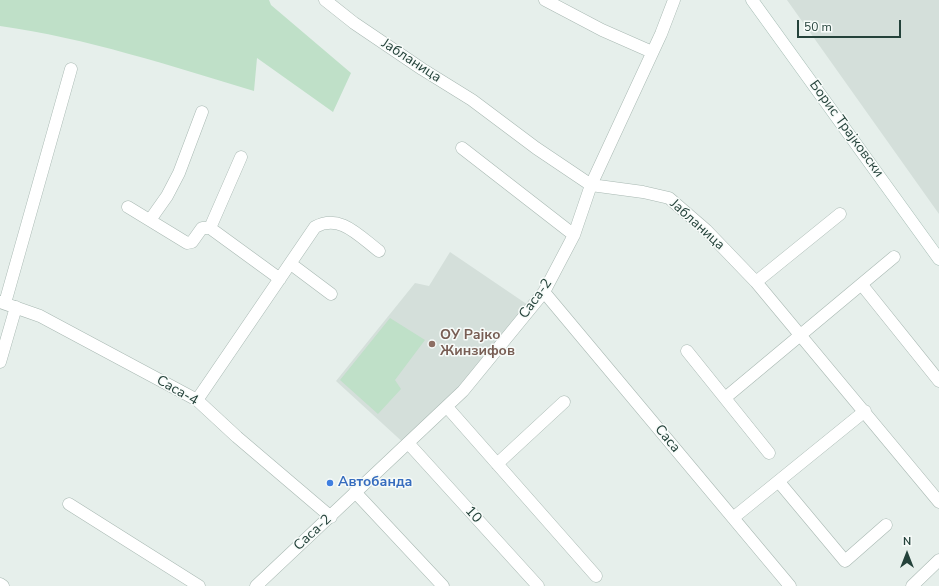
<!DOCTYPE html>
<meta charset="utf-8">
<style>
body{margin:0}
#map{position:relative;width:939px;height:586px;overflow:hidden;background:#e6efeb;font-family:"Nunito Sans",sans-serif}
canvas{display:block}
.north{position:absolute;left:887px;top:534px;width:40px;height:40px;-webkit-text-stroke:3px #f7fbf9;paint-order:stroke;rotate:0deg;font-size:11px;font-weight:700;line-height:16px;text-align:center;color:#24423a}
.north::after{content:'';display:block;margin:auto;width:14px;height:18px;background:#24423a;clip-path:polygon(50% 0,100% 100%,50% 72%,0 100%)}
.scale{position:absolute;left:797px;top:20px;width:104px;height:18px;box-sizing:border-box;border:2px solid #24423a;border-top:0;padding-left:5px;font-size:12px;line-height:14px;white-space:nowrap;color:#24423a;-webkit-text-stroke:3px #f7fbf9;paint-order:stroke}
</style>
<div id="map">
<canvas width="939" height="586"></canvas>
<div class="north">N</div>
<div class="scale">50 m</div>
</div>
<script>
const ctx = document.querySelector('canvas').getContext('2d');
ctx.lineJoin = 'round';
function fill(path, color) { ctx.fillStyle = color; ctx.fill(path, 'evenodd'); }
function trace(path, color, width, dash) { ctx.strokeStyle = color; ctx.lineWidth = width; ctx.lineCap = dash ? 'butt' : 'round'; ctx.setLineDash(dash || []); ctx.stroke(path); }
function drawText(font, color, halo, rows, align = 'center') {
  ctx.font = font + ' "Nunito Sans",sans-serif'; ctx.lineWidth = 3; ctx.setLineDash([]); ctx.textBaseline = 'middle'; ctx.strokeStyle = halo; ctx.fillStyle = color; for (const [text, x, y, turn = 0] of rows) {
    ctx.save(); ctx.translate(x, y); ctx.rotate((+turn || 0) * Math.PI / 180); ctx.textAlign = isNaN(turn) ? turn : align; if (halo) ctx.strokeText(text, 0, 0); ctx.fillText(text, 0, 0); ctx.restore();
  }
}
const built = new Path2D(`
 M787 0H939V214Z
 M450 252 531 307 407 446 336 381 415 283 429 286Z`);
const green = new Path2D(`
 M0 0H269L271 5 351 73 333 112 257 58 254 91C171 66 86 38 0 26Z
 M390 318 425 340 395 380 401 389 378 414 340 380Z`);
const minor = new Path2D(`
 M325 0 354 23 422 69 472 100 536 148 591 185 643 192 669 198 706 230 756 282 939 502
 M545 0 602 30 652 52
 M462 148 574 235
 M128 207 187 243 192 242 202 228H210L280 279
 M150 220 167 196 179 173 202 112
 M210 228 241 157
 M291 264 331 294
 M756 282 840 214
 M862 285 939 381
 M544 292 790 586
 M0 302 40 316 197 400 237 437 331 517
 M5 303 71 69
 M687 351 769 453
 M0 362 16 307
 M725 398 894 257
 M197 400 315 227C340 213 359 236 379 251
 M447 407 596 576
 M409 444 538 586
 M497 464 564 402
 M779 482 845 561 886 525
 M355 492 443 586
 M69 504 199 586
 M733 518 865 411
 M0 584 3 586
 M256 586 463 391 544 292 574 235 591 185 661 34 674 0
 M912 586 939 560`);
const secondary = new Path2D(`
 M752 0 939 259`);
const markers = [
 [432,344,4,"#8d6e63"],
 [330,483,4,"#3f7fe0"]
];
const streetNames = [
 ["Јабланица",411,61,33],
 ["Борис Трајковски",846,129,54],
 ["Јабланица",697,225,42],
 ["Саса-2",536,299,-54],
 ["Саса-4",177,391,30],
 ["Саса",667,439,50],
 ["10",473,515,48],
 ["Саса-2",313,533,-43]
];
const educationNames = [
 ["ОУ Рајко",440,336],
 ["Жинзифов",440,352]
];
const shopNames = [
 ["Автобанда",338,483]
];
fill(built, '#d4dfda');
fill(green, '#bfe0c8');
trace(minor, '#a8b8b2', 13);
trace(secondary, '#a4bbb3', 13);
trace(minor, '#fff', 12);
trace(secondary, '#fff', 12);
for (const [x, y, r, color] of markers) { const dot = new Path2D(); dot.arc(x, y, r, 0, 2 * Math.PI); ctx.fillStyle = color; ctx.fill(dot); trace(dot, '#f7fbf9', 1.5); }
drawText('14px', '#24423a', '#f7fbf9', streetNames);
drawText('bold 14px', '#785e54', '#f7fbf9', educationNames, 'left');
drawText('bold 14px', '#366cbe', '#f7fbf9', shopNames, 'left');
</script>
